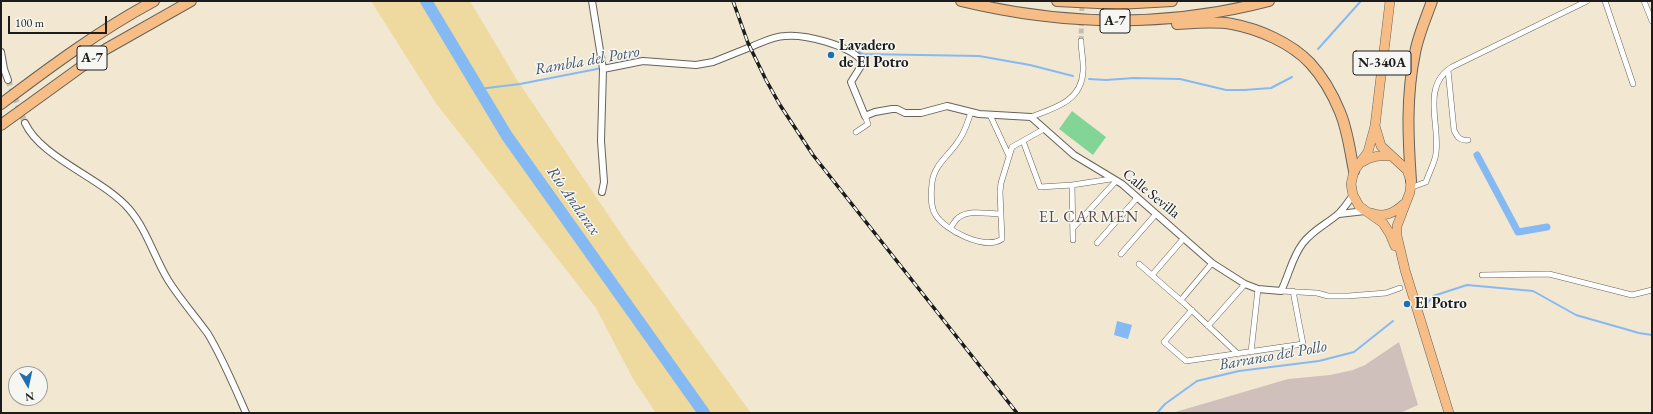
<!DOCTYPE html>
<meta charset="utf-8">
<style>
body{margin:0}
#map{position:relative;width:1653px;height:414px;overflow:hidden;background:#f2e8d2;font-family:"EB Garamond",serif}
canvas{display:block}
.frame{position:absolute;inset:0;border:2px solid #1c1c1c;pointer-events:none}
.north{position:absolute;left:8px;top:366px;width:40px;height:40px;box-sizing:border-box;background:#f6f6f2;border:1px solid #9f9f9c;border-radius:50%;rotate:171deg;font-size:11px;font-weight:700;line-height:16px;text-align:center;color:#1c1c1c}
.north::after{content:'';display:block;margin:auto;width:14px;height:18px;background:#1f6fb2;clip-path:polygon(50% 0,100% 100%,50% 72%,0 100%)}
.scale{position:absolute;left:8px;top:16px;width:99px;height:18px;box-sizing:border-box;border:2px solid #1c1c1c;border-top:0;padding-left:5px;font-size:12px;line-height:14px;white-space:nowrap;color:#1c1c1c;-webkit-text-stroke:3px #f6f6f2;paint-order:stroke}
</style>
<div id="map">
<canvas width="1653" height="414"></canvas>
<div class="frame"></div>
<div class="north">N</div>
<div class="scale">100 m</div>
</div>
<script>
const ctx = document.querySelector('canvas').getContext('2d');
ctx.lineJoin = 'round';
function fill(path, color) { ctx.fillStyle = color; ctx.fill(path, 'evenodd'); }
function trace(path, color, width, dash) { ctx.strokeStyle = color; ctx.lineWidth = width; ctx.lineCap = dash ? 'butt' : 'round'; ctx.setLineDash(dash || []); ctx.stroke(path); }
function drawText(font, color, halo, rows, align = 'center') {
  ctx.font = font + ' "EB Garamond",serif'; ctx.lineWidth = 3; ctx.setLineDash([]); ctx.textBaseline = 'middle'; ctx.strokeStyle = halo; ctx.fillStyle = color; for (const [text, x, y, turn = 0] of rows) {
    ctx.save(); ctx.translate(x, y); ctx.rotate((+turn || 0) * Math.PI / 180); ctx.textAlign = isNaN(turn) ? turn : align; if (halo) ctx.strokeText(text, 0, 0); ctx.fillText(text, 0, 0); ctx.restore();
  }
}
const industrial = new Path2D(`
 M1399 342 1418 405 1400 413H1172L1288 379 1330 375 1353 370 1365 365Z`);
const green = new Path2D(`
 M1072 111 1106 137 1093 155 1059 129Z`);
const sand = new Path2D(`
 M371 1H470L517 80 628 244 751 413H656L633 379 596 308 435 102Z`);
const water = new Path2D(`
 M1117 321 1132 325 1128 339 1114 335Z`);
const stream = new Path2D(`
 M850 48 863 54 979 56 1030 65 1073 76
 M1318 49 1361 1
 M1089 79 1106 80 1134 78 1180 79 1226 90H1244L1271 88 1292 77
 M479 89 520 84 602 68
 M1426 305 1433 296 1467 285 1533 291 1576 315 1639 333 1652 335
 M1157 413 1165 404 1197 381 1239 371 1319 361 1354 352 1393 321`);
const canal = new Path2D(`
 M1477 155 1518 232 1547 227`);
const river = new Path2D(`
 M426 1 507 136 704 413`);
const minorTunnel = new Path2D(`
 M1081 41 1082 2`);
const tertiaryTunnel = new Path2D(`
 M8 80 25 123`);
const minor = new Path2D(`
 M1605 1 1633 84
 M1644 1 1652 21
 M1448 70 1454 130C1457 137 1460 141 1468 140
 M971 112C968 121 965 132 959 140 950 155 934 164 932 183 931 193 930 205 935 214 944 230 985 251 1002 239L1000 192 1001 183 1012 147 1044 129
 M990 115 1009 156
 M1031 117C1054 108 1081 102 1083 72 1084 61 1081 51 1081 41
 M856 132 868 124 865 116
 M1023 141 1040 187 1072 185 1111 179
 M1072 185 1073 240
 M1410 188 1426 182C1429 172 1435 163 1436 153 1440 124 1421 86 1452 67L1587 1
 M950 228C953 225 955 220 958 218 969 209 987 214 1000 214
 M1073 228 1116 181
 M1097 243 1137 198
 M1121 254 1156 214
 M1139 264 1186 305 1238 354
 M1152 275 1184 238
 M1482 275 1549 274 1632 295 1652 290
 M1281 291 1317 293 1328 296H1348L1386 293 1400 288
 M1181 300 1212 263
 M1192 310 1164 342 1186 361 1303 344 1293 291
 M1208 326 1245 284
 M1251 352 1258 289`);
const tertiary = new Path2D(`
 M592 1 603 69 601 141 604 182 602 192
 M753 46C763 42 774 36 785 36 805 34 848 45 861 60V66L851 82 865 116 875 112 892 109H897L905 113H921L947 106 979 114 1031 117 1074 155 1122 184 1212 263 1245 284 1258 289 1281 291C1289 275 1292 257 1303 243 1313 230 1325 225 1337 215 1343 210 1348 202 1353 195
 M1 52 4 69 8 80
 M603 69 643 61 696 65 713 62 748 48
 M25 123C41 158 102 178 129 209 147 230 154 257 168 280 180 299 195 316 208 334 222 357 235 388 246 413
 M1339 214 1365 211`);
const trunk = new Path2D(`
 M1390 1 1375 126 1368 152 1354 171 1351 184 1353 195 1359 206 1383 223 1390 234 1395 246
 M1375 126 1381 146 1407 170 1411 181 1410 192 1397 226V236L1405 270 1449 413
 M1362 162C1372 156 1380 155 1391 156
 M1371 213C1384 218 1394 213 1404 204`);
const motorway = new Path2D(`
 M961 1C1064 26 1166 28 1269 1
 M1057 1 1118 4 1172 1
 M1177 24C1195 23 1214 21 1232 24 1259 29 1291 43 1310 63 1323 77 1333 95 1340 112 1348 131 1350 152 1354 171
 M1 104C50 67 100 30 154 1
 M1 125 106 49 191 1
 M1411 181C1408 138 1406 96 1415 53 1418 36 1426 18 1432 1`);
const rail = new Path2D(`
 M733 1 748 43 766 80 780 105 813 155 1017 413`);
const markers = [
 [831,55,4,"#1f6fb2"],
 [1407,304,4,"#1f6fb2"]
];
const shields = [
 [1115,21,30],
 [92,58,30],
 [1382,63,58]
];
const shieldNames = [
 ["A-7",1115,21],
 ["A-7",92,58],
 ["N-340A",1382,63]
];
const poiNames = [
 ["Lavadero",839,46],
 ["de El Potro",839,63],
 ["El Potro",1415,304]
];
const streetNames = [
 ["Calle Sevilla",1151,194,39]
];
const waterNames = [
 ["Rambla del Potro",587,61,-10],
 ["Río Andarax",573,201,55],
 ["Barranco del Pollo",1273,356,-10]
];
const neighbourhoodNames = [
 ["EL CARMEN",1089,218]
];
fill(industrial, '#d0c0bc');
fill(green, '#83d597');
fill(sand, '#eeda9e');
fill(water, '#85b9f3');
trace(stream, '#85b9f3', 2);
trace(canal, '#85b9f3', 7);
trace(river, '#85b9f3', 12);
trace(minorTunnel, '#c7bfae', 5, [5, 2.5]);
trace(tertiaryTunnel, '#c7bfae', 6, [6, 3]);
trace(minor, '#67635c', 6);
trace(tertiary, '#67635c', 8);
trace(trunk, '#67635c', 10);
trace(motorway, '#67635c', 12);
trace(minor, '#fff', 5);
trace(tertiary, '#fff', 6);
trace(trunk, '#f6be86', 9);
trace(motorway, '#f6be86', 10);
trace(rail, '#1c1c1c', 3.5);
trace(rail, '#f6f6f2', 2, [6]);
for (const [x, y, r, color] of markers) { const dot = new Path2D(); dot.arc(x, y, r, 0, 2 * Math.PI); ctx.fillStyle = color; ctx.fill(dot); trace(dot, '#f6f6f2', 1.5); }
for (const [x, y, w] of shields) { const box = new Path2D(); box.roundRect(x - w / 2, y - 12, w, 24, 3); ctx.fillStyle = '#f6f6f2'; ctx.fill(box); trace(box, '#1c1c1c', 1); }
drawText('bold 14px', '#1c1c1c', null, shieldNames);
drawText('bold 15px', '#1c1c1c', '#f6f6f2', poiNames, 'left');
drawText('15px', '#1c1c1c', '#f6f6f2', streetNames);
drawText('italic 16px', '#415367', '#f6f6f2', waterNames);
ctx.letterSpacing = '1px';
drawText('16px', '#614a44', '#f6f6f2', neighbourhoodNames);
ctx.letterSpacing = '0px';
</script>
